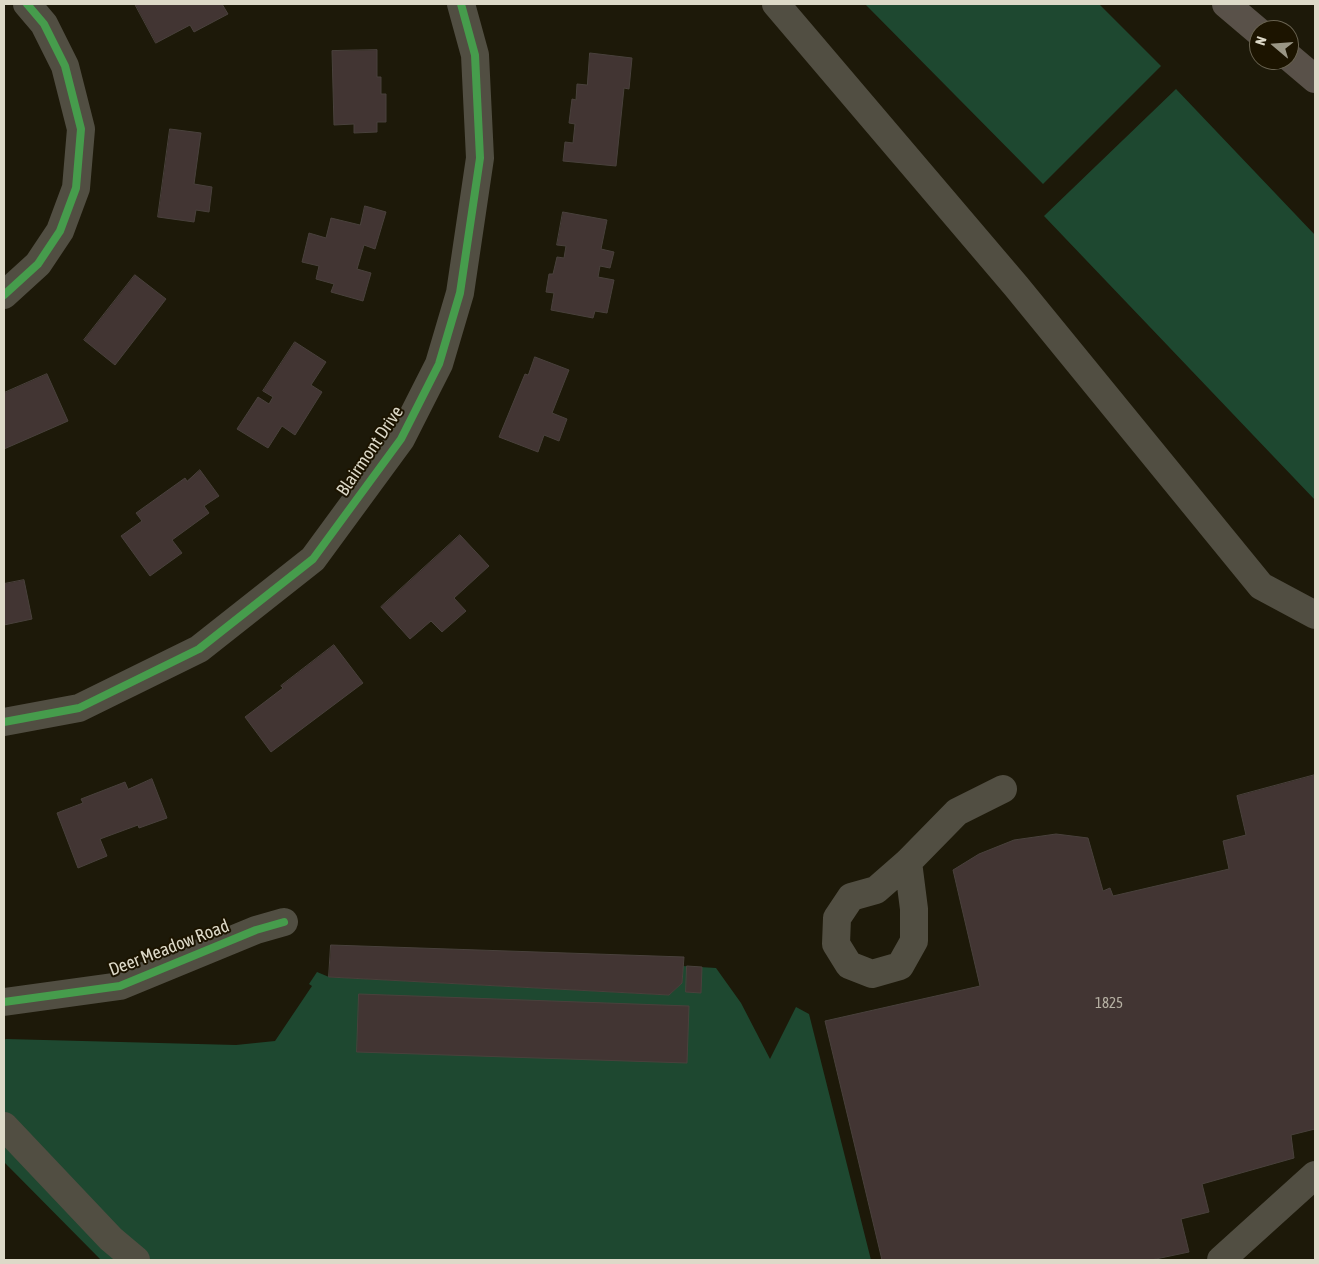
<!DOCTYPE html>
<style>
body{margin:0}
#map{position:relative;width:1319px;height:1264px;overflow:hidden;background:#1d1909;font-family:"Asap Condensed",sans-serif}
canvas{display:block}
.frame{position:absolute;inset:0;border:5px solid #ddd9c8;pointer-events:none}
.north{position:absolute;left:1249px;top:20px;width:50px;height:50px;box-sizing:border-box;background:#1c1400;border:1px solid #696350;border-radius:50%;rotate:288deg;font-size:14px;font-weight:700;line-height:20px;text-align:center;color:#ddd9c8}
.north::after{content:'';display:block;margin:auto;width:18px;height:22px;background:#9a9685;clip-path:polygon(50% 0,100% 100%,50% 72%,0 100%)}
</style>
<div id="map">
<canvas width="1319" height="1264"></canvas>
<div class="frame"></div>
<div class="north">N</div>
</div>
<script>
const ctx = document.querySelector('canvas').getContext('2d');
ctx.lineJoin = 'round';
function fill(path, color) { ctx.fillStyle = color; ctx.fill(path, 'evenodd'); }
function trace(path, color, width, dash) { ctx.strokeStyle = color; ctx.lineWidth = width; ctx.lineCap = dash ? 'butt' : 'round'; ctx.setLineDash(dash || []); ctx.stroke(path); }
function drawText(font, color, halo, rows, align = 'center') {
  ctx.font = font + ' "Asap Condensed",sans-serif'; ctx.lineWidth = 4; ctx.setLineDash([]); ctx.textBaseline = 'middle'; ctx.strokeStyle = halo; ctx.fillStyle = color; for (const [text, x, y, turn = 0] of rows) {
    ctx.save(); ctx.translate(x, y); ctx.rotate((+turn || 0) * Math.PI / 180); ctx.textAlign = isNaN(turn) ? turn : align; if (halo) ctx.strokeText(text, 0, 0); ctx.fillText(text, 0, 0); ctx.restore();
  }
}
const green = new Path2D(`
 M865 4H1099L1161 66 1043 184Z
 M1176 89 1315 235V500L1044 216Z
 M683 966 716 968 741 1003 770 1059 796 1007 809 1014 871 1260H101L4 1162V1040L6 1039 236 1045 275 1041 312 986 309 984 317 972 329 977 669 995 682 983Z`);
const building = new Path2D(`
 M135 4H222L228 14 194 32 190 25 156 43Z
 M377 50V77H381V94H386V122H377V132L354 133V124L334 125 332 51Z
 M590 53 632 58 629 89 624 88 616 166 563 161 565 142 573 143 575 124 569 123 572 99 576 100 577 84 587 85Z
 M170 129 201 133 194 184 212 187 209 212 196 210 194 222 158 217Z
 M365 206 386 212 375 249 364 245 357 269 371 273 363 301 331 292 334 284 316 279 319 266 302 262 309 233 326 238 331 218 360 225Z
 M563 212 607 220 601 249 614 252 610 268 600 266 598 277 614 280 607 313 595 311 593 318 551 310 554 293 546 292 549 274H553L557 257 564 258 566 246 557 245Z
 M135 275 166 299 115 365 84 340Z
 M295 342 326 362 311 385 322 392 295 435 282 426 268 448 237 429 258 397 269 404 273 397 263 391Z
 M535 357 569 370 552 413 567 419 559 441 544 435 538 452 499 437 525 374 528 375Z
 M47 374 68 421 4 449V393Z
 M200 470 219 496 204 506 209 513 172 540 182 553 150 576 121 536 142 521 136 513 185 478 187 481Z
 M460 535 489 566 454 598 466 611 442 632 431 621 410 639 381 607Z
 M24 580 32 619 4 625V584Z
 M334 645 363 683 271 752 245 717 283 688 281 686Z
 M1315 775V1129L1291 1135 1294 1158 1202 1184 1209 1212 1181 1219 1189 1252 1151 1260H882L825 1021 980 986 953 870 979 854 1014 840 1056 834 1088 838 1103 891 1110 888 1113 896 1229 869 1223 841 1246 835 1237 796Z
 M152 779 167 818 139 828 138 825 100 839 107 856 78 868 57 813 83 803 81 799 125 782 128 789Z
 M331 945 684 957 682 983 669 995 329 977Z
 M687 966 702 967 701 993 686 992Z
 M359 994 689 1006 687 1063 357 1052Z`);
const minor = new Path2D(`
 M776 4 1016 286 1261 586 1315 615
 M4 295 38 264 60 231 76 188 81 129 65 66 44 24 27 4
 M4 722 79 708 199 649 313 559 401 439 439 364 460 293 480 158 475 55 461 4
 M908 862 914 909V941L900 966 872 974 849 965 836 944 837 918 851 897 876 890 908 862 957 812 1003 789
 M4 1002 120 986 256 930 284 922
 M4 1126 111 1239 136 1260
 M1221 1260 1315 1175`);
const major = new Path2D(`
 M1226 4 1259 32
 M1289 57 1315 79`);
const cycleway = new Path2D(`
 M4 295 38 264 60 231 76 188 81 129 65 66 44 24 27 4
 M4 722 79 708 199 649 313 559 401 439 439 364 460 293 480 158 475 55 461 4
 M4 1002 120 986 256 930 284 922`);
const numberNames = [
 ["1825",1109,1003]
];
const streetNames = [
 ["Blairmont Drive",370,451,-56],
 ["Deer Meadow Road",169,948,-21]
];
fill(green, '#1e4830');
fill(building, '#423533');
trace(building, '#49413c', 1);
trace(minor, '#514e42', 28);
trace(major, '#595149', 28);
trace(cycleway, '#469c4c', 8);
drawText('15px', '#b6b0a3', null, numberNames);
drawText('18px', '#ddd9c8', '#1c1400', streetNames);
</script>
